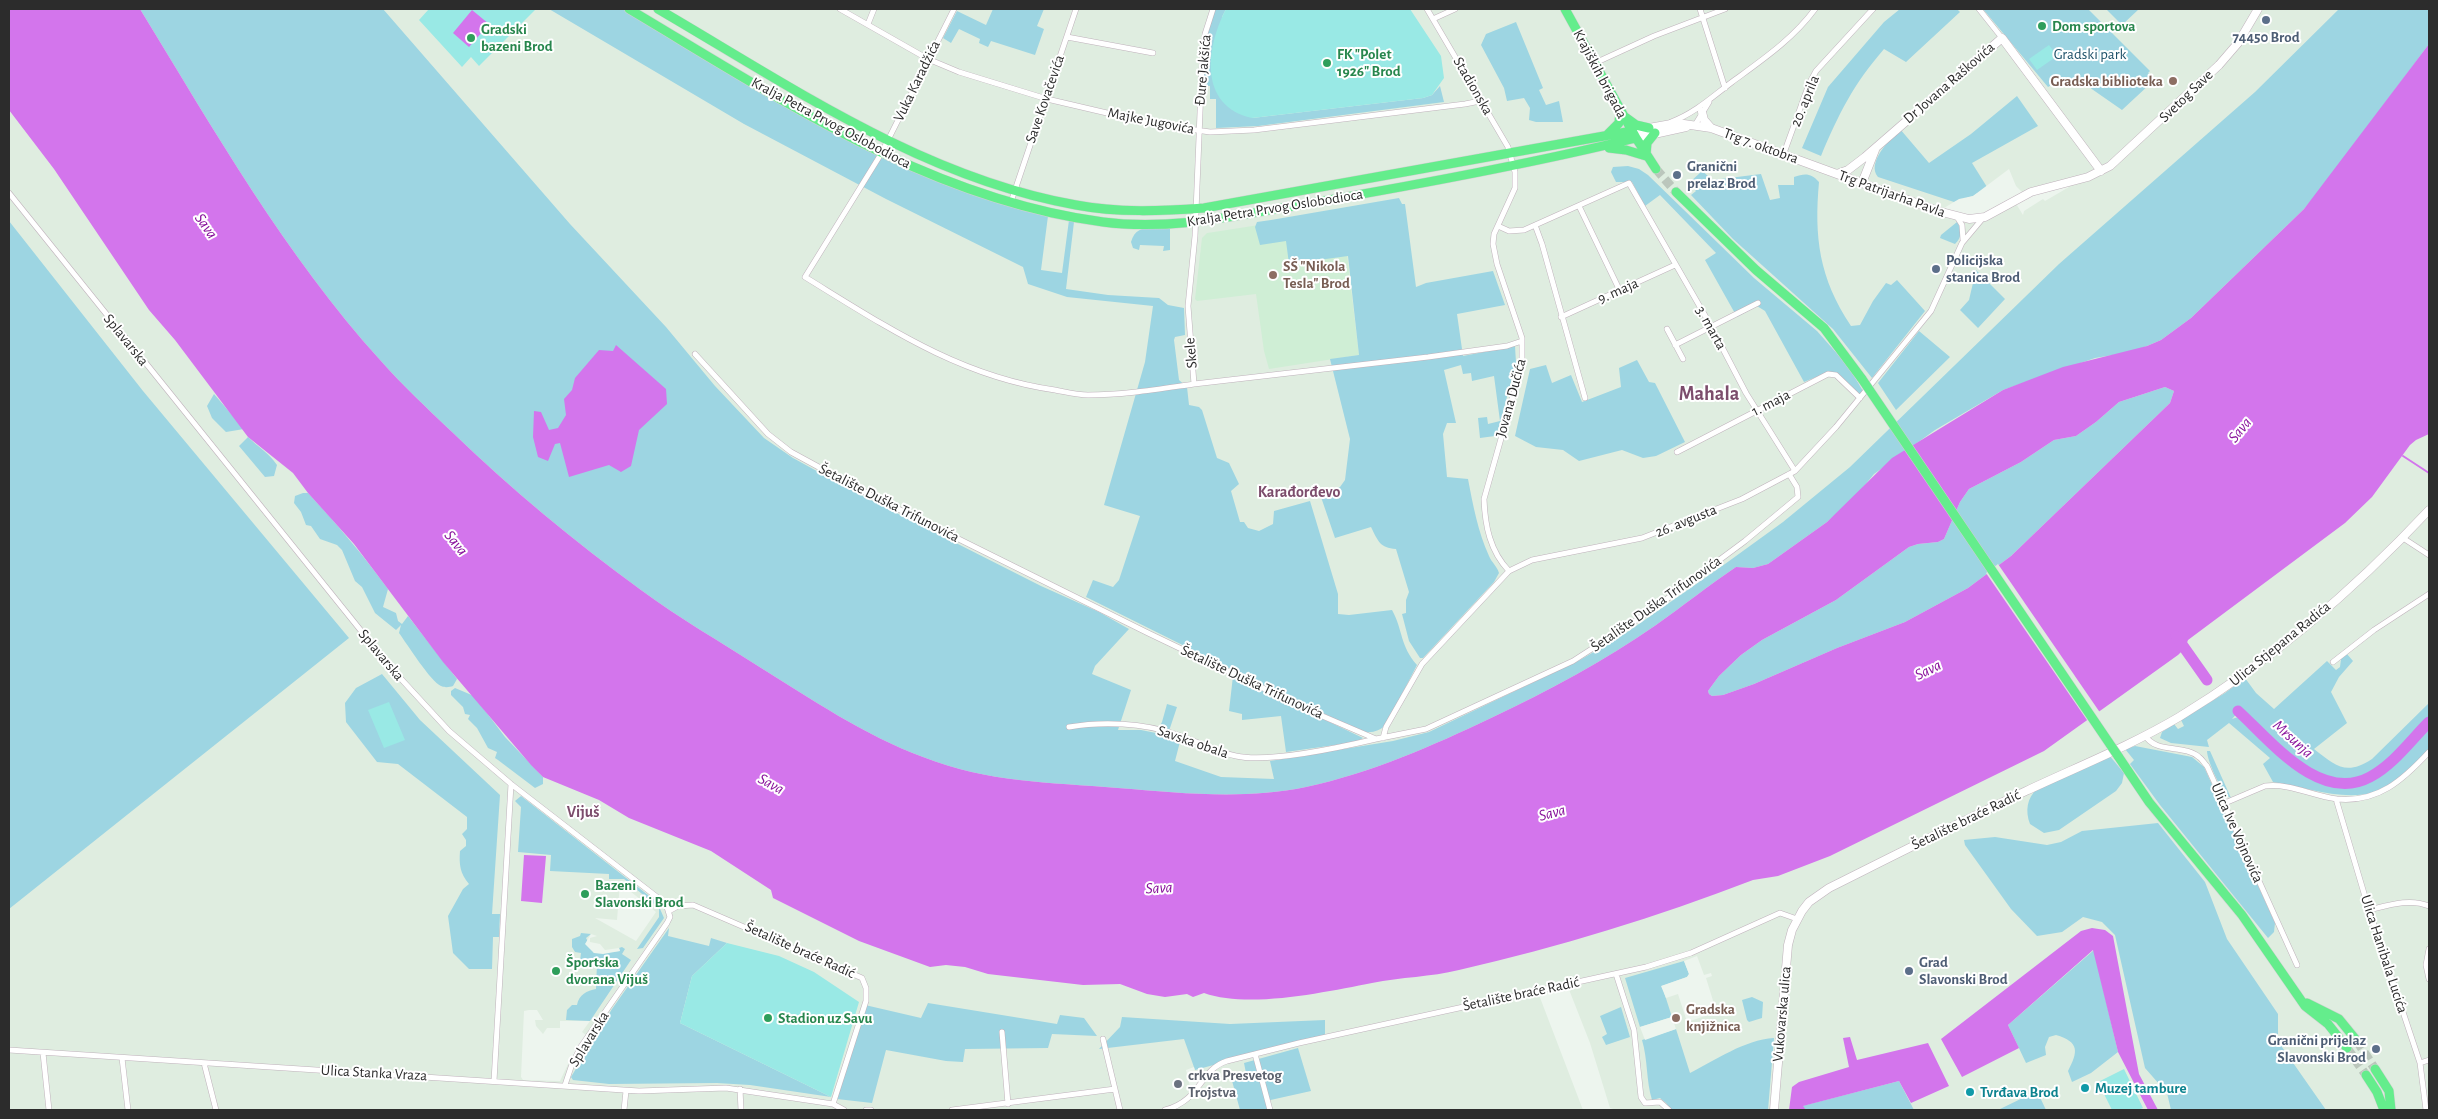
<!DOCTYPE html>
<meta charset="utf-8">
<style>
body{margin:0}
#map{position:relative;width:2438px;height:1119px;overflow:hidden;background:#dfede0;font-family:"Alegreya Sans",sans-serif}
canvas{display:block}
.frame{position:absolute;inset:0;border:10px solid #2c2c2c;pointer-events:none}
</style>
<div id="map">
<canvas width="2438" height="1119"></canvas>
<div class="frame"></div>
</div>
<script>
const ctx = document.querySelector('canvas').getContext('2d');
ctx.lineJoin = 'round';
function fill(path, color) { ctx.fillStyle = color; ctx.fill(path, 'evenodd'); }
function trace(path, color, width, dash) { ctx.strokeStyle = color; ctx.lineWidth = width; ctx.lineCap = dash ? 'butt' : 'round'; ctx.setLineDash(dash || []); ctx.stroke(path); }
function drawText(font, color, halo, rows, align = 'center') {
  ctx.font = font + ' "Alegreya Sans",sans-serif'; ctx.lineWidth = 4; ctx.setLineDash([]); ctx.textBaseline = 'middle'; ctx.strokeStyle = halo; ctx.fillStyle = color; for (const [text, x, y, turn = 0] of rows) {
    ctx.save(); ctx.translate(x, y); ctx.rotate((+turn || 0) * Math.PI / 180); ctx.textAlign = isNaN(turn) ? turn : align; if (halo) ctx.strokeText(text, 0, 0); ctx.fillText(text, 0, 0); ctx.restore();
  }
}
const education = new Path2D(`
 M1342 212 1359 355 1269 369 1264 351 1256 294 1197 301 1195 299 1202 238 1207 233 1214 232Z`);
const green = new Path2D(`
 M140 9H383L570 224 666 327 715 386 764 438 793 458 857 493 1041 586 1099 612 1129 629 1095 666 1092 674 1131 690 1118 730H1141L1156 733 1162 722 1167 704 1177 707 1169 731 1182 734 1175 761 1221 777 1274 779 1270 761 1393 741 1429 732 1580 660 1626 633 1725 564 1783 522 1850 467 2059 264 2255 92 2339 9H2429V44L2320 191 2304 209 2191 318 2161 340 2147 346 2131 352 2095 358 2003 390 1935 430 1874 474 1856 496 1827 522 1768 564 1753 568 1736 567C1709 585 1683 606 1656 625 1604 661 1548 691 1491 718 1432 746 1371 773 1306 787 1243 800 1181 793 1118 788 1049 782 989 783 923 757 864 735 811 699 758 666 719 641 679 618 641 590 574 541 511 489 451 431 427 408 403 386 381 361 285 255 214 130 140 9Z
 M549 9H623L882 157 931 179 1045 214 1048 216 1041 270 1062 273 1069 220 1074 222 1066 289 1108 295 1159 298 1168 305 1184 308 1185 335 1175 337 1174 340 1179 380 1187 387 1189 405 1199 407 1202 410 1217 458 1229 463 1239 484 1231 491 1240 522H1244L1248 528 1259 531 1273 524 1274 511 1310 501 1338 594V614L1349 615 1392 610C1403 630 1400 646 1417 665L1386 725C1379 731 1371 734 1361 731L1271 689 1086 597 1093 580 1113 587 1119 580 1140 516 1104 505 1145 362 1153 306 1067 297 1028 284 1023 267 886 199 744 124Z
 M993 9H1044L1037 26 1044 29 1035 55 991 41 988 47 979 43 980 39 959 29 951 43 943 38 957 11 986 25Z
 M1215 9H1226L1222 17 1252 118 1423 98 1432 95 1440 86 1444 102 1258 126 1216 128V99H1210V86H1203L1208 29Z
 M1900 9H1957L1960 12 1906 62 1884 49C1853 85 1839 113 1821 156L1802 148 1828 87 1884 22Z
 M1983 9H2088L2150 71 2148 73 2158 82 2153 87 2150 84 2122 110 2086 85 2061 80 2048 87Z
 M2106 9H2139L2122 25Z
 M1516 22 1543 88 1539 90 1546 105 1559 101 1563 122H1536L1529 120 1530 108 1524 98 1507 101 1504 88 1481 45 1486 34Z
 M2017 96 2038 126 1972 163 1987 187 1973 196 1954 202 1878 177C1866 163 1890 139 1900 129L1929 163 1971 134Z
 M1628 166 1639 169 1648 175 1754 278 1817 331 1848 366 1863 391 1859 395C1834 370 1838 368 1804 382L1765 311 1757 306 1737 317 1705 260 1716 253 1660 195 1645 206 1632 182H1616L1611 172 1613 167Z
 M1702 171 1713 180 1761 174 1770 200 1780 198 1778 185H1794V177C1805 173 1811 173 1819 182 1814 237 1819 278 1851 326L1860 325 1873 301 1886 283 1891 285 1897 280 1925 311 1872 378 1833 329 1733 239 1691 195 1696 191 1689 183Z
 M1399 198 1402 204H1405L1416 287 1426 283 1493 271 1505 305 1457 314 1463 356 1515 346 1516 363 1499 427 1495 436 1480 438 1478 418 1487 417 1488 424 1500 421 1494 376 1472 381 1471 373 1463 374 1461 365 1444 370 1456 423H1447L1443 434 1447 477 1468 479C1473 505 1478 532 1489 556 1492 563 1497 566 1499 573L1494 582 1423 658H1420L1409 641 1402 614 1406 613V600L1409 592 1396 549C1380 548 1378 541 1371 527L1335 538 1321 497 1324 494 1340 487 1345 480 1350 439 1330 359 1359 355 1348 256 1289 264 1286 241 1260 245 1255 227 1257 222 1271 220Z
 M9 221 143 391 349 638 9 909Z
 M1957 222C1962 229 1962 238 1955 244L1940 238 1941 235Z
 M1170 228V250L1163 251 1164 246 1140 245 1139 250 1133 248 1131 242C1136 223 1153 228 1170 228Z
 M1976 270 2005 299 1978 328 1960 310 1969 300Z
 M1919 331 1950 357 1896 410 1878 383Z
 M1637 360 1649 382 1655 383 1685 442 1656 456 1643 458 1622 450 1579 461 1563 450 1536 447 1515 436 1530 369 1546 365 1552 383 1571 375 1582 402 1621 387 1619 368Z
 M2165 387 2174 391 2170 403 2011 556 1968 588 1905 622 1837 648 1754 684 1723 695 1712 696 1709 694 1708 691 1719 676 1741 655 1762 640 1836 600 1909 547 1918 544 1938 542 1944 539 1960 502 1969 489 2021 462 2054 440 2076 436 2096 422 2119 402Z
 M214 394 244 429 226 432 212 418 207 406Z
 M248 437C258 447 269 453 277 465L274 476 265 477 239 446Z
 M303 493H308C337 524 363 555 388 589L383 607 396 613 398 621 402 624 408 616 457 679 453 686C450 687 445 688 441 686 431 682 407 644 399 633L401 625 396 630 375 613 362 587 355 581 342 550 337 545 320 539 311 526 306 525 301 512 294 503 295 496Z
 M2347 654 2353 661 2339 677 2331 692 2347 723 2314 749C2336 766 2346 776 2372 759L2429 703V716C2411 734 2393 759 2371 772 2321 801 2274 739 2242 708L2232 719 2238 717C2276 752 2327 816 2383 774 2400 761 2414 743 2429 728V749C2419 759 2408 771 2396 781 2361 809 2312 788 2273 782L2263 764 2270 758 2229 723 2207 740 2209 747 2171 743 2160 738 2162 732 2174 724 2178 729 2184 726 2181 720 2225 693 2245 678 2256 693 2274 709 2327 661 2336 670 2340 667 2341 659Z
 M382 674 420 720 500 795 492 914H500L499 937H493L492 969H469L453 953 448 916 463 889 469 884C460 873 459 865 460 851L466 846V840L462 834 467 829V817L398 764 377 762 346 722 345 703 356 688Z
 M1233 676 1363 738 1356 742 1286 752 1281 716 1242 720V714L1229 711Z
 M455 688 474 696 505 737 543 777V784L535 788 498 760 495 758 497 752 488 748 477 728 468 719 470 715 465 714 463 707 451 695V691Z
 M2135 746 2192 757 2204 767 2275 923 2274 932 2268 938 2160 805 2130 764 2134 760 2125 749Z
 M2207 751H2210L2231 798C2222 795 2207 760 2207 751Z
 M2109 755 2124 773 2122 783 2116 791 2059 830 2044 833 2030 824C2025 811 2027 798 2037 789Z
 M521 796 657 902 664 918 643 948 637 949 659 917V908L624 879H609V874L550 871 551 855 518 852 521 807 515 801Z
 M2158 823 2205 882 2227 939 2278 1014V1037L2282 1047 2326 1110H2171L2167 1093 2145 1068 2115 935 2102 922 2083 917 2062 932 2037 936 2011 909 1965 845 1964 840 1995 837 2047 845 2061 842 2082 831Z
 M669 928 668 936 709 946 711 938 727 943 692 976 680 1023 831 1097 750 1085 717 1083 609 1084 573 1080 571 1077 612 1009Z
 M581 933 591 934 586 938 594 953 620 951 619 948 622 947 625 949 622 954 631 960 590 1021 566 1020 567 1010 572 1005H577C579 994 587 991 596 989L597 963 580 961 581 953 575 952 572 947V939L580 936Z
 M2094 950 2118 1052 2091 1073 2072 1082 2068 1071C2078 1052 2080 1042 2056 1035L2049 1037 2045 1047 2046 1055 2026 1063 2008 1025Z
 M1684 961 1689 974 1687 977 1662 986 1672 1017 1640 1027 1625 978Z
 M1752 997 1763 1002 1762 1018 1749 1022 1747 1020 1742 1000Z
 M928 1003 1057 1024 1060 1015 1084 1018 1097 1036 1052 1034 1048 1048 965 1049 963 1062 946 1061 886 1050 872 1103 837 1099 865 1005 921 1018Z
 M1621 1007 1630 1037 1606 1045 1602 1037 1607 1034 1600 1016Z
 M1122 1017 1230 1024 1325 1020V1035L1195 1070 1184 1039 1099 1049 1120 1027Z
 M1676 1029 1690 1073C1716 1060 1744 1040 1774 1038L1768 1110H1671L1666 1103 1660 1098 1652 1100C1646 1081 1648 1060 1642 1040Z
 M1298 1048 1311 1091 1266 1101 1268 1110H1240L1231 1077 1246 1073 1244 1063Z
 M1899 1081 1914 1110H1806L1802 1106Z
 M2037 1091 2046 1110H1998Z`);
const pitch = new Path2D(`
 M429 9H536L479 66 471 57 462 67 419 20Z
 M1226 9H1410L1441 56 1444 78 1432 95 1423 98 1252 118C1198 106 1206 47 1226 9Z
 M2049 45 2057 56 2037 70 2029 59Z
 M389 702 405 740 384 748 368 710Z
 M727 943 779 956 814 972 859 1002 831 1097 680 1023 692 976Z
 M2124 1069 2143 1108 2138 1110H2112L2098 1082Z`);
const plaza = new Path2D(`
 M2009 169 2016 186 2022 192 1985 213 1968 217 1944 208 1959 199 1973 196Z
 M2068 184 2069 187 2045 201 2043 199 2024 211 2023 215 2015 202 2028 196Z
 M620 883 656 912 636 941 595 918 617 920Z
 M591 934 597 936 590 938V942L600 944 605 950 619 948 620 951 603 954 594 953 585 944Z
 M1697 956 1704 975 1711 973 1712 976 1706 978 1715 1007 1719 1006 1720 1011 1687 1022 1678 994 1666 998 1661 986 1687 977 1689 974 1684 961Z
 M1568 987 1590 1043 1610 1108 1616 1110H1583L1539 995Z
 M529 1010H537L543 1020H535L536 1026 543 1034 547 1028H560V1021H590L582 1032 586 1035 569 1062 560 1081 523 1080 521 1077 524 1011Z
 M1672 1017 1676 1029 1645 1040 1640 1027Z
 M1194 1067 1196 1076 1203 1079 1194 1091H1191L1186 1070Z`);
const water = new Path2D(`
 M9 9H140C214 130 285 255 381 361 403 386 427 408 451 431 511 489 574 541 641 590 679 618 719 641 758 666 811 699 864 735 923 757 989 783 1049 782 1118 788 1181 793 1243 800 1306 787 1371 773 1432 746 1491 718 1548 691 1604 661 1656 625 1683 606 1709 585 1736 567L1753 568 1768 564 1827 522 1892 458 2003 390 2063 367 2147 346 2161 340 2191 318 2304 209 2429 44V434L2416 440 2410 445 2372 497 2345 523 2188 640 2185 648 2178 655 2044 751 1830 856 1778 876 1753 880C1657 917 1559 947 1459 970 1431 977 1401 977 1372 983 1325 992 1249 1009 1204 993L1193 997 1187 994 1165 997 1147 994 1120 984 1083 985 988 974 965 967 946 965 930 967 859 941 773 898 771 890 711 851 629 818 599 800 543 777 531 765 443 662 354 544 308 493 293 473 248 437 175 340 149 310 54 169 9 110ZM2165 387 2174 391 2170 403 2011 556 1968 588 1905 622 1837 648 1754 684 1723 695 1712 696 1709 694 1708 691 1719 676 1741 655 1762 640 1836 600 1909 547 1918 544 1938 542 1944 539 1960 502 1969 489 2021 462 2054 440 2076 436 2096 422 2119 402Z
 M472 10 489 24 469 47 453 33Z
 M616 345 666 389 667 404 639 430 631 466 621 472 609 465 569 477 560 443 555 444 548 461 538 457 533 437 534 411 541 412 549 430 558 428 566 415 564 399 572 390 575 378 599 350 613 351Z
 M524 855 546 856 542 903 521 901Z
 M2092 928 2105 930 2113 936 2139 1074 2158 1110H2148L2118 1052 2093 950 2008 1025 2019 1048 1962 1077 1941 1039 2081 931Z
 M1850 1037 1857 1060 1928 1043 1949 1086 1911 1103 1899 1081 1803 1106 1806 1110H1789L1792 1087 1799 1082 1849 1067 1843 1038Z`);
const pier = new Path2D(`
 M1998 564 2101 714 2089 723 1986 573Z`);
const stream = new Path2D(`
 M2403 456 2429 473`);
const river = new Path2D(`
 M2176 636 2207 680
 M2238 711C2271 741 2320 804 2370 777 2393 765 2411 740 2429 722`);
const primaryTunnel = new Path2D(`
 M1656 169 1676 192
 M2357 1041 2375 1069
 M2347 1048 2366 1075`);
const street = new Path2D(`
 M840 9 928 59 959 72 1047 99 1154 124 1210 132 1254 130 1465 104 1475 102 1480 97
 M954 9 881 154 805 277C885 326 960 377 1055 390 1066 392 1077 395 1088 395 1124 395 1159 389 1194 384
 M1213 9 1205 34 1202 63 1195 236 1188 306 1194 384 1428 357 1507 346 1522 341
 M1427 9 1508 147 1515 172V188L1494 234 1493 244 1497 264 1522 338V364L1484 499C1485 526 1490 551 1509 571
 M1700 9 1725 88
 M1979 9 2002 38
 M1433 19 1455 9
 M868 24 874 9
 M1067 37 1153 53
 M1595 63 1654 36 1725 9
 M1671 122C1695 113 1712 97 1732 82 1762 60 1793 39 1815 9
 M1695 125 1709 102
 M1784 153 1809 84 1816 71 1873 9
 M9 193 391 668 449 731 511 784 666 904 670 917 667 923 580 1048 571 1067 565 1085
 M1011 202 1076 9
 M1579 206 1620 291
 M1957 217 1962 225 1963 240
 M1535 225 1542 244 1585 398
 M1498 226 1509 231 1524 230 1629 183 1711 326 1746 393 1795 471
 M1561 317 1675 265
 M1667 329 1683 359
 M1675 345 1758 303
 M695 354 768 434 791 452 872 496 1148 633 1313 712 1376 739 1426 729 1573 661 1652 610 1745 541 1798 497 1797 487 1789 474
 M1677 452 1828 374 1836 375 1860 398
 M2403 538 2429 555
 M2333 662 2374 630 2429 594
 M1069 727C1103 721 1143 723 1175 734 1195 740 1215 752 1236 756 1268 763 1342 747 1376 739
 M2145 735C2155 754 2184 744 2199 757 2202 759 2204 763 2207 766L2297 965
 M1383 738 1386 727 1422 664 1509 571 1532 560 1642 538 1742 499 1795 471 1836 427 1931 311 1962 243 1983 218
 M2336 799 2369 910 2420 1063 2426 1110
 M2225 803 2265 786C2290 783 2312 796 2337 799 2378 803 2403 780 2429 752
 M2369 910C2389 905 2410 898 2429 906
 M669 911 678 906 693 905 862 978 866 988V1001L833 1104
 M2429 949 2426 965 2429 979
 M1616 974 1634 1030 1641 1097 1645 1103 1660 1102 1669 1110
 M1002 1032 1008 1104
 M1103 1039 1120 1110
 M9 1050 639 1091 726 1088 833 1104 844 1110
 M43 1053 49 1110
 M1255 1054 1270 1110
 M122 1058 128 1110
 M204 1063 216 1110
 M2420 1063 2429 1060
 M494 1081 511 784
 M740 1089 741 1110
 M624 1110 626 1091
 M866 1110H871
 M952 1110 1115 1089
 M1165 1110C1202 1100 1199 1070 1227 1061L1299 1043 1646 967 1691 953 1780 913 1797 919`);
const secondary = new Path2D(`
 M1702 112 1704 120 1711 128
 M1632 131 1677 123 1711 128 1938 211 1969 219 1985 217 2031 192 2088 177 2110 166 2219 65 2238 43 2258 9
 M1636 138 1686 127
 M1837 174 1848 170 1865 157 2002 38 2101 171
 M1862 183 1875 150
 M1774 1110 1788 945 1792 930 1802 911 1809 902 1829 888C1895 855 1960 822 2026 791 2077 767 2130 746 2179 717 2271 661 2356 588 2429 510`);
const primary = new Path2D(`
 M629 9C777 97 928 199 1103 222 1172 231 1238 215 1305 204 1416 185 1526 165 1636 138
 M658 9C790 86 923 178 1076 205 1118 213 1162 211 1204 208L1632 131
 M1565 9 1636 138 1656 169
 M1625 117 1636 125 1649 128
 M1607 135 1619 123 1620 111
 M1609 148 1626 150 1646 156
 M1646 155 1647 143 1655 133
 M1676 192 1756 270 1824 328 1862 379
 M2118 756 2149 802 2242 915 2305 1006 2328 1024 2347 1048
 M2307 1003 2339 1019 2357 1041
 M2375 1069 2389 1091 2391 1110
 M2366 1075 2377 1092 2384 1110`);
const primaryBridge = new Path2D(`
 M1862 379 2118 756`);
const markers = [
 [2266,20,5,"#5c6f8a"],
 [2042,26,5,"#2e9e5b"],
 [471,38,5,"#2e9e5b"],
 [1327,63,5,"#2e9e5b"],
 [2173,81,5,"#8d6e63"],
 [1677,175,5,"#5c6f8a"],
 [1936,269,5,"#5c6f8a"],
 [1273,275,5,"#8d6e63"],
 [585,894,5,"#2e9e5b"],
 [556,971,5,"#2e9e5b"],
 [1909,971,5,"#5c6f8a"],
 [768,1018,5,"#2e9e5b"],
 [1676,1018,5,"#8d6e63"],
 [2376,1049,5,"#5c6f8a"],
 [1178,1084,5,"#6b7280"],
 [2085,1088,5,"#0f9aa8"],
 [1970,1092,5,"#0f9aa8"]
];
const leisureNames = [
 ["Dom sportova",2052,26],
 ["Gradski",481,29],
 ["bazeni Brod",481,46],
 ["FK \"Polet",1337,54],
 ["1926\" Brod",1337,71],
 ["Bazeni",595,885],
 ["Slavonski Brod",595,902],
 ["Športska",566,962],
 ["dvorana Vijuš",566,979],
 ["Stadion uz Savu",778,1018]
];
const serviceNames = [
 ["74450 Brod",2266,37,"center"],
 ["Granični",1687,166],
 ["prelaz Brod",1687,183],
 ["Policijska",1946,260],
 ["stanica Brod",1946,277],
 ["Grad",1919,962],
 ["Slavonski Brod",1919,979],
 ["Granični prijelaz",2366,1040,"right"],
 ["Slavonski Brod",2366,1057,"right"]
];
const parkNames = [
 ["Gradski park",2090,54]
];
const streetNames = [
 ["Đure Jakšića",1203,70,-85],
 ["Krajiških brigada",1600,74,62],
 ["Vuka Karadžića",917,81,-64],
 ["Dr Jovana Raškovića",1949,83,-41],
 ["Stadionska",1473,86,60],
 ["Svetog Save",2186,96,-44],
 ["Save Kovačevića",1045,99,-71],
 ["20. aprila",1805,101,-68],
 ["Majke Jugovića",1151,121,11],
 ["Kralja Petra Prvog Oslobodioca",831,123,28],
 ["Trg 7. oktobra",1761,146,20],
 ["Trg Patrijarha Pavla",1892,194,20],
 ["Kralja Petra Prvog Oslobodioca",1275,208,-9],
 ["9. maja",1618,291,-24],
 ["3. marta",1711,328,61],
 ["Splavarska",126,340,51],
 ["Skele",1191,353,-95],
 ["Jovana Dučića",1511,398,-75],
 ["1. maja",1771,403,-27],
 ["Šetalište Duška Trifunovića",889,503,27],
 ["26. avgusta",1686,521,-22],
 ["Šetalište Duška Trifunovića",1656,604,-35],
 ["Ulica Stjepana Radića",2280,644,-39],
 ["Splavarska",381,655,50],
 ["Šetalište Duška Trifunovića",1252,682,25],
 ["Savska obala",1193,742,19],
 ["Šetalište braće Radić",1966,820,-26],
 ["Ulica Ive Vojnovića",2237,833,66],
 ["Šetalište braće Radić",800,950,24],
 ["Ulica Hanibala Lucića",2384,954,72],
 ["Šetalište braće Radić",1521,994,-12],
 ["Vukovarska ulica",1782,1014,-85],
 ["Splavarska",589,1039,-58],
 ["Ulica Stanka Vraza",374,1073,3]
];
const educationNames = [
 ["Gradska biblioteka",2163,81,"right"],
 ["SŠ \"Nikola",1283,266],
 ["Tesla\" Brod",1283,283],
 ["Gradska",1686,1009],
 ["knjižnica",1686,1026]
];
const worshipNames = [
 ["crkva Presvetog",1188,1075],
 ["Trojstva",1188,1092]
];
const cultureNames = [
 ["Muzej tambure",2095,1088],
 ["Tvrđava Brod",1980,1092]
];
const waterNames = [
 ["Sava",206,226,55],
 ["Sava",2240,430,-51],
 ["Sava",456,543,51],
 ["Sava",1928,670,-26],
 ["Mrsunja",2293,739,42],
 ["Sava",771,784,29],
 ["Sava",1552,813,-15],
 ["Sava",1159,888,-3]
];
const neighbourhoodNames = [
 ["Karađorđevo",1299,492],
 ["Vijuš",583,812]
];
const districtNames = [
 ["Mahala",1709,394]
];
fill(education, '#cfeed5');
fill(green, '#9dd5e2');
fill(pitch, '#99e9e5');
fill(plaza, '#edf5ee');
fill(water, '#d375ec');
fill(pier, '#dfede0');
trace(stream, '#d375ec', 2);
trace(river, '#d375ec', 11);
trace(primaryTunnel, '#bbc6bc', 9, [9, 4.5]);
trace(street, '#bfb2bb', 6);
trace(secondary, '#bfb2bb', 9);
trace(primary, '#d1d1d1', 10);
trace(street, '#fff', 5);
trace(secondary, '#fff', 8);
trace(primary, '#64ed8c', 9);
trace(primaryBridge, '#d1d1d1', 10, []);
trace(primaryBridge, '#64ed8c', 9);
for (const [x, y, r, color] of markers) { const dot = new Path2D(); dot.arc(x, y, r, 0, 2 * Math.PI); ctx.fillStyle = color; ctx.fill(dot); trace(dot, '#fff', 2); }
drawText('bold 15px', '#27864d', '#fff', leisureNames, 'left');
drawText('bold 15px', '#4e5e75', '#fff', serviceNames, 'left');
drawText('15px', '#1d5068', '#fff', parkNames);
drawText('15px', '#2c2c2c', '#fff', streetNames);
drawText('bold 15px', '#785e54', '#fff', educationNames, 'left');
drawText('bold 15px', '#5b616d', '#fff', worshipNames, 'left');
drawText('bold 15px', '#0d838f', '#fff', cultureNames, 'left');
drawText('italic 16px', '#88119b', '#fff', waterNames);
drawText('bold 16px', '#7c4d6c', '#fff', neighbourhoodNames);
drawText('bold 20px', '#7c4d6c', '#fff', districtNames);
</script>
